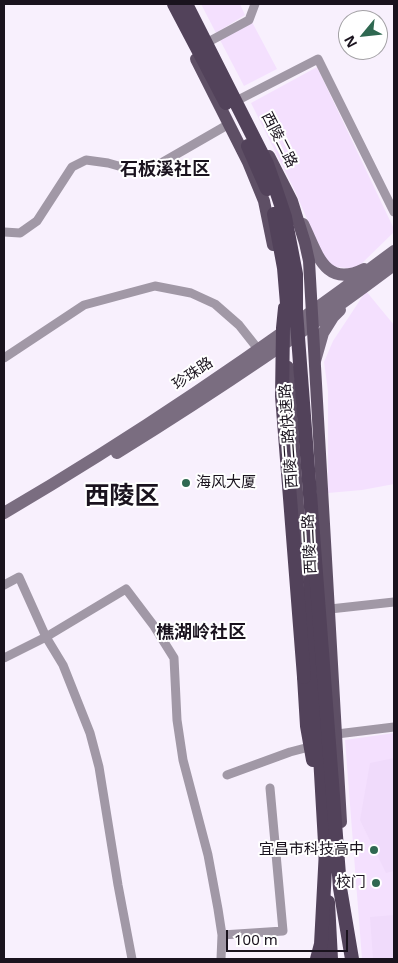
<!DOCTYPE html>
<meta charset="utf-8">
<style>
body{margin:0}
#map{position:relative;width:398px;height:963px;overflow:hidden;background:#f8f0fd;font-family:"Noto Sans",sans-serif}
canvas{display:block}
.frame{position:absolute;inset:0;border:5px solid #1a131e;pointer-events:none}
.north{position:absolute;left:338px;top:10px;width:50px;height:50px;box-sizing:border-box;background:#fff;border:1px solid #a3a1a5;border-radius:50%;rotate:242deg;font-size:14px;font-weight:700;line-height:20px;text-align:center;color:#1a131e}
.north::after{content:'';display:block;margin:auto;width:18px;height:22px;background:#2f6851;clip-path:polygon(50% 0,100% 100%,50% 72%,0 100%)}
.scale{position:absolute;left:226px;top:930px;width:122px;height:22px;box-sizing:border-box;border:2px solid #1a131e;border-top:0;padding-left:6px;font-size:15px;line-height:18px;white-space:nowrap;color:#1a131e;-webkit-text-stroke:4px #fff;paint-order:stroke}
</style>
<div id="map">
<canvas width="398" height="963"></canvas>
<div class="frame"></div>
<div class="north">N</div>
<div class="scale">100 m</div>
</div>
<script>
const ctx = document.querySelector('canvas').getContext('2d');
ctx.lineJoin = 'round';
function fill(path, color) { ctx.fillStyle = color; ctx.fill(path, 'evenodd'); }
function trace(path, color, width, dash) { ctx.strokeStyle = color; ctx.lineWidth = width; ctx.lineCap = dash ? 'butt' : 'round'; ctx.setLineDash(dash || []); ctx.stroke(path); }
function drawText(font, color, halo, rows, align = 'center') {
  ctx.font = font + ' "Noto Sans","Noto Sans SC",sans-serif'; ctx.lineWidth = 4; ctx.setLineDash([]); ctx.textBaseline = 'middle'; ctx.strokeStyle = halo; ctx.fillStyle = color; for (const [text, x, y, turn = 0] of rows) {
    ctx.save(); ctx.translate(x, y); ctx.rotate((+turn || 0) * Math.PI / 180); ctx.textAlign = isNaN(turn) ? turn : align; if (halo) ctx.strokeText(text, 0, 0); ctx.fillText(text, 0, 0); ctx.restore();
  }
}
const built = new Path2D(`
 M201 4H240L245 15 216 33Z
 M252 22 277 69 244 86 220 40Z
 M317 67 394 229V232L356 269 329 266 310 226 295 191 251 103Z
 M366 291 394 325V484L362 490 328 493V391L324 362 333 341Z
 M394 733V959H362L345 740Z`);
const green = new Path2D(`
 M394 758V871L386 873 360 820 370 763Z
 M394 915V959H373L370 917Z`);
const minor = new Path2D(`
 M210 41 249 20 255 4
 M240 99 318 59 394 212
 M4 232 20 233 37 221 72 167 86 160 108 163 136 171 163 162 229 124
 M4 358 84 305 155 286 191 293 215 304 239 325 258 349
 M4 585 19 577 46 637 4 658
 M330 609 394 602
 M337 734 394 727
 M227 775 290 752 313 746
 M222 935 283 931 270 788
 M132 959 118 885 99 767 90 733 63 665 46 637 126 589 154 626 174 658 177 720 183 760 208 855 218 909 222 935 221 959`);
const secondary = new Path2D(`
 M303 224C317 252 324 289 364 269
 M315 361 323 333 333 317 340 310
 M117 453C212 394 305 332 394 265
 M4 513C139 434 269 345 394 251`);
const primary = new Path2D(`
 M196 59 248 162 264 201 273 245
 M269 156 292 201 305 243 309 261 341 822
 M288 367 303 576`);
const trunk = new Path2D(`
 M310 582 326 860
 M304 677 307 726 313 760
 M328 902 331 959`);
const trunkBridge = new Path2D(`
 M174 4 226 103
 M186 4 267 164 275 187 285 217 296 274V311L340 888 352 959
 M248 146 267 189
 M274 214 284 268 288 316
 M285 308 283 328 282 396 304 677
 M317 959 321 944 326 850`);
const markers = [
 [186,483,5,"#2f6851"],
 [374,850,5,"#2f6851"],
 [376,883,5,"#2f6851"]
];
const streetNames = [
 ["西陵二路",279,140,63],
 ["珍珠路",193,374,-34],
 ["西陵二路快速路",289,436,-94],
 ["西陵二路",310,544,-93]
];
const poiNames = [
 ["海风大厦",196,483,"left"],
 ["宜昌市科技高中",364,850],
 ["校门",366,883]
];
const quarterNames = [
 ["石板溪社区",165,170],
 ["樵湖岭社区",201,633]
];
const townNames = [
 ["西陵区",122,497]
];
fill(built, '#f4e0fe');
fill(green, '#f0dbfb');
trace(minor, '#a198a6', 9);
trace(secondary, '#7a6d80', 12);
trace(primary, '#5e4f65', 12);
trace(trunk, '#52425a', 14);
trace(trunkBridge, '#52425a', 14);
for (const [x, y, r, color] of markers) { const dot = new Path2D(); dot.arc(x, y, r, 0, 2 * Math.PI); ctx.fillStyle = color; ctx.fill(dot); trace(dot, '#fff', 2); }
drawText('15px', '#1a131e', '#fff', streetNames);
drawText('15px', '#1a131e', '#fff', poiNames, 'right');
drawText('bold 18px', '#1a131e', '#fff', quarterNames);
drawText('bold 25px', '#1a131e', '#fff', townNames);
</script>
